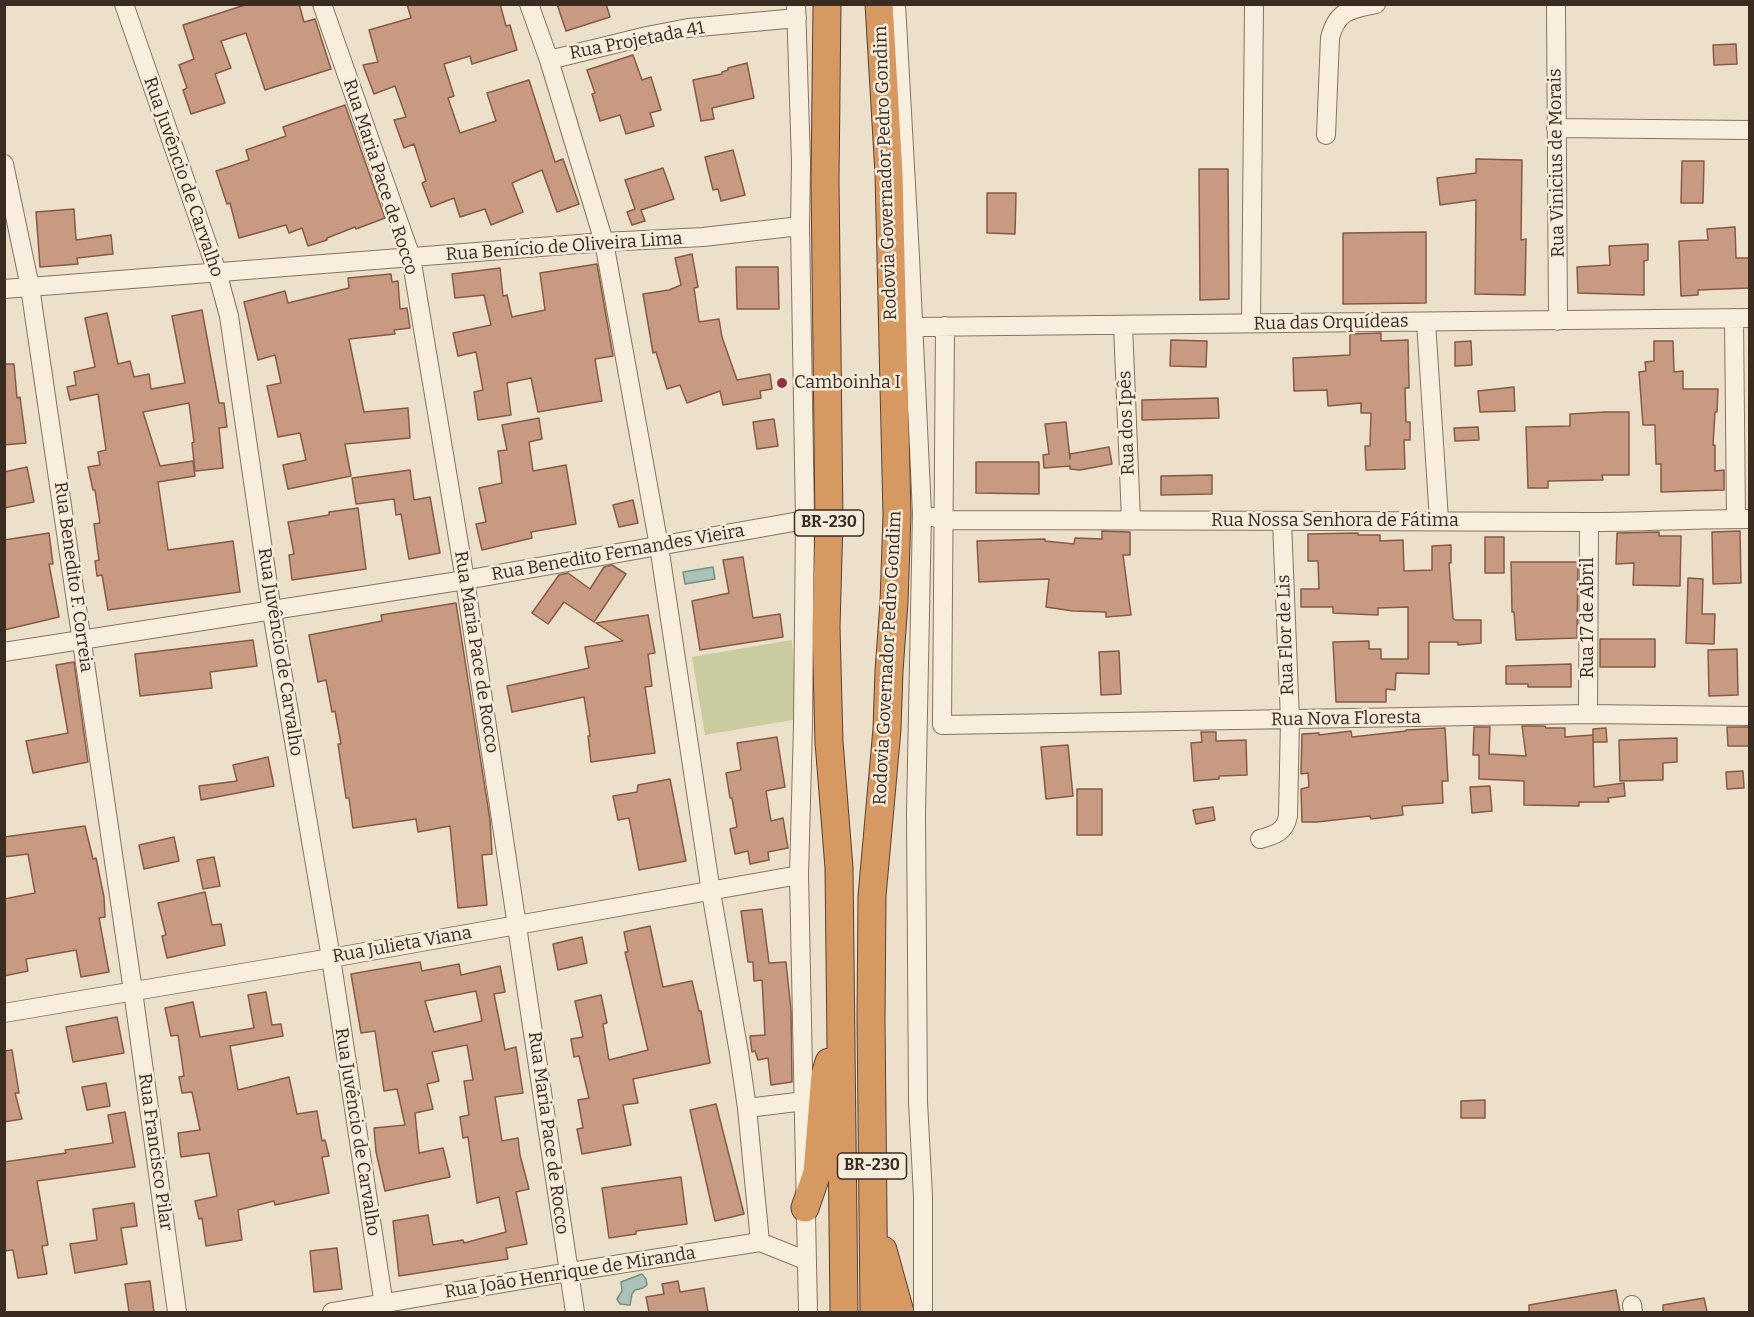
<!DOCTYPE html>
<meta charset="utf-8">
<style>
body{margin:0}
#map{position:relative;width:1754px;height:1317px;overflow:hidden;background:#ede0ca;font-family:Bitter,serif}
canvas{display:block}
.frame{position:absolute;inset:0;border:6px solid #3b2c22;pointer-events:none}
</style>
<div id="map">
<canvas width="1754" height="1317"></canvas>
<div class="frame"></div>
</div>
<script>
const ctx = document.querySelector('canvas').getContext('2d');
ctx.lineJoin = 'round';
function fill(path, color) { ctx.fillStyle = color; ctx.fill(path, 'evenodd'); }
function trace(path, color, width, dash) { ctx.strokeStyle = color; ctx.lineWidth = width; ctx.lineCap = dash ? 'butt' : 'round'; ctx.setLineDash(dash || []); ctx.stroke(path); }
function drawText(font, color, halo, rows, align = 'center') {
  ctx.font = font + ' Bitter,serif'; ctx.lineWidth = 5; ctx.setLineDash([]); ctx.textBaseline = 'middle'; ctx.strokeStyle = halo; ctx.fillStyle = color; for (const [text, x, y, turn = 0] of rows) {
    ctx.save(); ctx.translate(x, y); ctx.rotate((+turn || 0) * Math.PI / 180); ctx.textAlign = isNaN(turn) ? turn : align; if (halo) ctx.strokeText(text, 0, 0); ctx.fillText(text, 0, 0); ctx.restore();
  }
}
const green = new Path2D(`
 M792 640 798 719 705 735 692 657Z`);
const water = new Path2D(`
 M713 567 715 579 685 584 683 572Z
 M642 1274 646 1279 647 1285 643 1288 635 1290 632 1294 630 1305 620 1304 617 1299 622 1291 621 1282Z`);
const building = new Path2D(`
 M248 4H299L304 22 315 19 331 69 265 90 246 33 221 41 231 68 215 74 225 103 191 114 183 90 187 88 179 65 194 59 183 25Z
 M407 4H500L506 26 510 25 517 50 472 64 470 56 444 64 454 96 448 98 460 133 496 121 487 93 529 80 555 162 563 159 579 204 557 212 542 170 512 183 523 212 491 225 485 209 460 217 454 198 431 207 422 183 426 181 414 144 404 148 394 120 406 117 395 86 374 94 363 65 378 62 369 30 411 18Z
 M557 4H606L610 17 566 31Z
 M1736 44 1737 64 1714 65 1713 45Z
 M633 55 642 80 651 77 661 110 650 113 654 126 626 134 620 115 600 121 592 94 595 93 587 70Z
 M747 63 754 98 712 108 714 119 701 121 693 80 722 74V72L728 70V68Z
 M345 105 385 218 356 229 355 227 327 238V240L308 246 302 228 289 233 286 225 239 238 230 203 227 204 216 171 249 160 246 150 286 136 283 127Z
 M733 150 745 195 721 201 718 189 713 190 705 157Z
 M1476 159 1522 160 1521 240 1526 239 1525 295 1475 294 1476 200 1440 205 1437 178 1476 173Z
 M1682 161H1704L1703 203H1681Z
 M663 168 674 199 641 210 645 221 632 225 627 212 635 209 625 180Z
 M1199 169H1228L1229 299 1200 300Z
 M987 193H1016L1015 234 987 233Z
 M74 209 76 240 111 235 113 254 77 258 78 264 40 267 36 212Z
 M1735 227 1736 258H1749V288L1698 290V295L1681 296 1679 241 1708 240 1707 229Z
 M1426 232V303L1343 304V233Z
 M1648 244V260L1644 261V295L1578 293 1577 267 1610 265 1609 246Z
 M692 254 698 287 694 288 699 322 719 319 722 337 737 380 770 374 772 389 760 391 761 398 723 405 720 391 687 403 680 385 667 389 656 352 653 353 643 294 669 290 681 285 675 258Z
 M597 264 613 356 595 359 602 401 538 412 531 378 507 383 511 415 478 420 474 392 483 390 476 352 458 356 453 333 491 325 484 295 455 298 452 274 500 268 503 296 507 295 512 317 545 310 540 273Z
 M736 267H778L779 309H737Z
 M391 274 392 282 398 281 400 309 407 308 410 328 394 330 395 334 349 339 364 412 408 408 410 438 345 444 351 476 288 489 283 465 306 460 300 433 278 437 267 386 281 383 275 355 258 360 244 302 285 291 288 303 349 288 348 278Z
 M202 310 219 403H224L227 427 219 428 223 468 195 471 192 443 194 442 189 403 143 412 160 466 193 461 195 476 158 482 168 550 233 541 240 592 108 610 102 575 97 576 95 561 99 560 94 524 100 523 95 490H93L88 467 100 465 98 452 106 450 98 394 70 400 67 387 76 385 74 372 95 367 85 318 107 313 118 364 130 361 134 377 149 374 151 389 185 383 172 316Z
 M1381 333V341L1408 340 1409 388H1405L1406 422H1410V440H1404L1405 469 1366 470 1365 446H1370L1371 413H1361V403L1328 406 1327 390 1294 391 1293 358 1350 355V334Z
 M1171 340 1207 341 1206 367 1170 366Z
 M1471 341 1472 365 1455 366V342Z
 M1654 341H1673L1674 372 1683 371V389H1718L1717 412H1715L1713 445H1715V471L1724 470V490L1661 492V464H1656L1655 425H1643L1639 372 1646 371 1645 362 1654 361Z
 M4 364H14L17 398 20 397 26 443 4 445Z
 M1514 387 1515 411 1480 412 1478 391Z
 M1218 398 1219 418 1142 420V400Z
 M1605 412H1629V475H1602L1603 480 1548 481V488H1528L1526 427 1570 426V414Z
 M539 418 542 439 529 442 533 471 566 465 576 524 531 532 532 538 482 550 476 524 486 522 479 488 502 483 498 451 507 450 502 425Z
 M774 419 778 446 757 449 753 422Z
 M1066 422 1070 459V454L1109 447 1112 464 1080 470 1070 469V466L1044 468 1043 455 1049 454 1045 424Z
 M1478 427 1479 440 1455 441 1454 428Z
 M976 462H1039V494L976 493Z
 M27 467 34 502 4 508V472Z
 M410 470 414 500 430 497 440 553 409 559 401 514 396 515 394 499 356 504 352 478Z
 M1212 475V494L1161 495V476Z
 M633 500 638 523 619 527 613 505Z
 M358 508 366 569 292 580 289 555 294 554 288 522 329 515V512Z
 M1102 531 1130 532V555H1123L1131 615 1106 617V612L1073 611 1046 607 1049 579 979 582 977 541 1045 539V541L1074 544 1075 538 1102 539Z
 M1740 531 1741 583 1713 584 1712 532Z
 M1659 532V536H1681L1680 586 1633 585 1634 563 1616 564 1617 533Z
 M49 533 53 564H49L59 617 4 630V540Z
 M1358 533V535H1380V541L1403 540 1404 571 1432 570V546L1451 545V563H1449L1453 618 1455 620H1481V643L1458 645V642H1429V674L1396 673 1395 690 1386 689V702H1336L1333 642 1369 641V649H1381V659H1408V607L1378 608V615L1333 613V607H1301V589H1319L1318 561H1308V534Z
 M1485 537H1504V573H1485Z
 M743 557 753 618 780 614 783 637 700 650 692 601 729 593 723 560Z
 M1511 562H1578L1577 638 1516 640 1514 612H1512Z
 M612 565 626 574 594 622 564 602 548 624 532 613 559 575 568 573 590 589 604 567Z
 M1688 578 1703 579 1702 614H1715L1714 644 1686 643Z
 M456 603 490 820 492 854 482 855 487 905 458 908 450 826 418 832 416 819 353 828 349 798H346L338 744H341L335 711 332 712 326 680 318 682 309 635 382 621 381 615Z
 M648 615 655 653 648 654 652 686 645 687 655 753 591 762 588 736H590L584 697 512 712 507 686 589 668 585 647 623 641 596 623Z
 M1600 639H1655V667H1600Z
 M253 640 257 666 210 672 212 688 140 696 135 654Z
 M1737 649 1738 695 1709 696 1708 650Z
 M1119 651 1121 694 1101 695 1099 652Z
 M74 662 88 762 33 773 26 741 68 733 56 665Z
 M1571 664V687H1528V684H1506V666Z
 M1522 726H1545L1546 728H1565V737L1593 735 1594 787 1624 783 1625 796 1608 798 1609 802H1579V806L1524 805V781L1479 779V755H1473L1474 727H1490L1489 754 1526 756Z
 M1727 727H1749V746H1728Z
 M1445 728 1448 781H1442L1443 803 1402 806 1403 815 1371 819 1370 816 1317 822H1302L1301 789 1309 787 1308 773 1301 774 1302 734 1319 733V735L1351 731 1352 737 1406 731V730Z
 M1606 728 1607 742H1593V729Z
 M1201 732H1216V741L1246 740 1247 775 1219 776V779L1194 781 1191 743 1202 742Z
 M777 737 785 787 766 791 771 821 783 818 788 848 768 852 769 860 750 864 748 851 735 854 730 829 737 827 732 798H730L726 773 741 770 737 743Z
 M1677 738V762L1663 763V780L1620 781 1619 740Z
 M1068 745 1073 796 1046 799 1041 747Z
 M268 757 274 786 201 800 199 786 237 781 233 765Z
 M1743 771 1744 788 1727 789 1726 772Z
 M670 779 686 861 639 870 629 818 618 820 613 796 637 792 638 785Z
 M1490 786 1492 811 1472 813 1470 787Z
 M1077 789H1102V835H1077Z
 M1213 807 1215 820 1196 824 1193 810Z
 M85 826 93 859 96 858 104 897 105 917 99 918 109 972 81 977 76 950 26 959 28 971 4 976V899L35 893 28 854 4 857V837Z
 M174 837 179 861 144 869 139 845Z
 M214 857 220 886 203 889 197 860Z
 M205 892 212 925 221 924 225 945 167 958 162 936 166 935 158 903Z
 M762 909 769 963 786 962 791 1010 792 1082 771 1085 768 1058 758 1060 755 1051 752 1052 750 1036 765 1035 762 980 754 981 753 962H748L741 911Z
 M650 926 663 987 692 981 699 1011H701L710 1063 633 1079 638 1103 623 1105 631 1145 582 1154 577 1129 583 1128 578 1100 589 1098 579 1056 574 1057 571 1039 583 1037 575 1001 601 995 607 1023 603 1024 609 1060 648 1050 625 952H628L624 932Z
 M582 937 587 963 558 970 553 944Z
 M420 962 422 971 459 964 461 975 500 966 505 992 494 994 505 1050 516 1047 523 1093 495 1097 502 1141 518 1138 520 1155 529 1189 516 1192 527 1244 506 1248 508 1259 399 1276 393 1221 428 1215 433 1245 463 1240 464 1243 506 1232 499 1197 477 1203 468 1137 463 1138 460 1117 469 1115 464 1081 473 1080 467 1045 432 1052 439 1081 427 1084 433 1109 415 1113 419 1153 443 1148 450 1177 385 1191 376 1152 374 1128 405 1125 397 1089 384 1091 375 1031 361 1033 351 974ZM476 991 482 1021 434 1032 425 1001Z
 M266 992 272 1025 281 1024 283 1036 230 1046 238 1090 289 1077 297 1114 317 1111 322 1141 325 1140 329 1156 322 1157 329 1193 275 1205 274 1201 238 1210 242 1240 206 1246 202 1218 199 1219 195 1201 217 1196 209 1153 181 1157 178 1133 200 1130 192 1092 182 1093 179 1077 184 1076 178 1035 171 1036 165 1008 193 1002 200 1037 254 1028 248 995Z
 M117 1017 124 1053 73 1062 66 1027Z
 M12 1050 19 1093H15L22 1119 4 1122V1051Z
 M106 1083 110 1106 87 1110 82 1087Z
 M1485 1100V1118H1461V1101Z
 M716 1104 744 1214 715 1221 690 1110Z
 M125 1112 135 1167 37 1181 48 1245 42 1246 47 1274 18 1278 13 1250 4 1251V1162L66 1153 65 1150 113 1143 108 1115Z
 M681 1177 687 1224 636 1231V1234L609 1238 602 1188Z
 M134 1203 137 1226 121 1228 127 1264 75 1273 70 1244 97 1240 93 1209Z
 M337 1248 342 1289 314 1292 310 1251Z
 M150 1281 154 1312H129L125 1284Z
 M678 1281 680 1292 704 1288 708 1312H649L646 1297 664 1294 662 1284Z
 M1616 1290 1620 1312H1529V1305Z
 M1704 1298 1707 1312H1663V1305Z`);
const minor = new Path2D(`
 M124 4 217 272 229 316 272 612 331 958 385 1312
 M322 4 411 257 465 580 575 1312
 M529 4 549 60 604 242 659 546 711 892 739 1053 747 1108 760 1242
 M796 4 801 163 800 226 805 520 803 725 799 875 808 1312
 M896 4 910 257 922 513 916 813 918 1102 923 1196V1312
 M1556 4 1558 321
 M549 60 647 36 688 28 797 18
 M1556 128 1750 130
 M1326 135 1330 38C1337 10 1351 9 1376 4
 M4 164 30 287 133 991 177 1312
 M4 289 604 242 703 237 800 226
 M1734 318 1736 519
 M1426 322 1439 520
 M1251 323 1254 4
 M1123 325 1131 520
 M945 326 942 725 1588 714 1750 716
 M913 327 1750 318
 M933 517 943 520C1157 520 1372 521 1586 522 1641 522 1695 519 1750 519
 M4 652 465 580 805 520
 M1588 714 1589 522
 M1260 839C1275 835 1285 832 1288 816L1290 720 1282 522
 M4 1013 331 958 799 875
 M747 1108 805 1101
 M1632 1305 1633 1312
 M332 1312 569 1272 760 1242 805 1260`);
const highway = new Path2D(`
 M827 4 825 180 829 521 826 627 829 742 839 868 844 1312
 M805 1208 817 1173 825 1075 829 1062
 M883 1250 900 1312
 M874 1312 871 1019 872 896 887 729 889 671 894 602 897 515 889 174 879 4`);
const markers = [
 [782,383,6,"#96323b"]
];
const shields = [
 [829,523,69],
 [872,1166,69]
];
const shieldNames = [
 ["BR-230",829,523],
 ["BR-230",872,1166]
];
const streetNames = [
 ["Rua Projetada 41",637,41,-11],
 ["Rua Vinicius de Morais",1557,163,-91],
 ["Rodovia Governador Pedro Gondim",886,173,-92],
 ["Rua Juvêncio de Carvalho",183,177,71],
 ["Rua Maria Pace de Rocco",380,177,72],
 ["Rua Benício de Oliveira Lima",564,247,-4],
 ["Rua das Orquídeas",1331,323,-1],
 ["Rua dos Ipês",1127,423,-92],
 ["Rua Nossa Senhora de Fátima",1335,521],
 ["Rua Benedito Fernandes Vieira",618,553,-10],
 ["Rua Benedito F. Correia",73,577,82],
 ["Rua 17 de Abril",1588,618,-90],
 ["Rua Flor de Lis",1286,635,-92],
 ["Rua Juvêncio de Carvalho",280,652,81],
 ["Rua Maria Pace de Rocco",476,652,81],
 ["Rodovia Governador Pedro Gondim",888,658,-87],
 ["Rua Nova Floresta",1346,719,-1],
 ["Rua Julieta Viana",402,945,-10],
 ["Rua Juvêncio de Carvalho",357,1132,81],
 ["Rua Maria Pace de Rocco",548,1133,82],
 ["Rua Francisco Pilar",155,1152,82],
 ["Rua João Henrique de Miranda",570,1273,-9]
];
const poiNames = [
 ["Camboinha I",794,383]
];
fill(green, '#cacb9e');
fill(water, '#abc2b9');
trace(water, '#719086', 1.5);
fill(building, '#c99a82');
trace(building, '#875a46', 1.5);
trace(minor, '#89725f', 20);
trace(highway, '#584133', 29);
trace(minor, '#f8eede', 18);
trace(highway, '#d69961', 27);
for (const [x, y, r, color] of markers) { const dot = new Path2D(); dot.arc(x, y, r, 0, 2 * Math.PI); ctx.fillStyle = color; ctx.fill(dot); trace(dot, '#f5ebda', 2); }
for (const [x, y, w] of shields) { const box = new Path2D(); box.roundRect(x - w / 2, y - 13, w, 26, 4.5); ctx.fillStyle = '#f5ebda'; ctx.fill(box); trace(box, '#3b2c22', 1.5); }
drawText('bold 16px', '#3b2c22', null, shieldNames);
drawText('18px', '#3b2c22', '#f5ebda', streetNames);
drawText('18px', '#3b2c22', '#f5ebda', poiNames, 'left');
</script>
